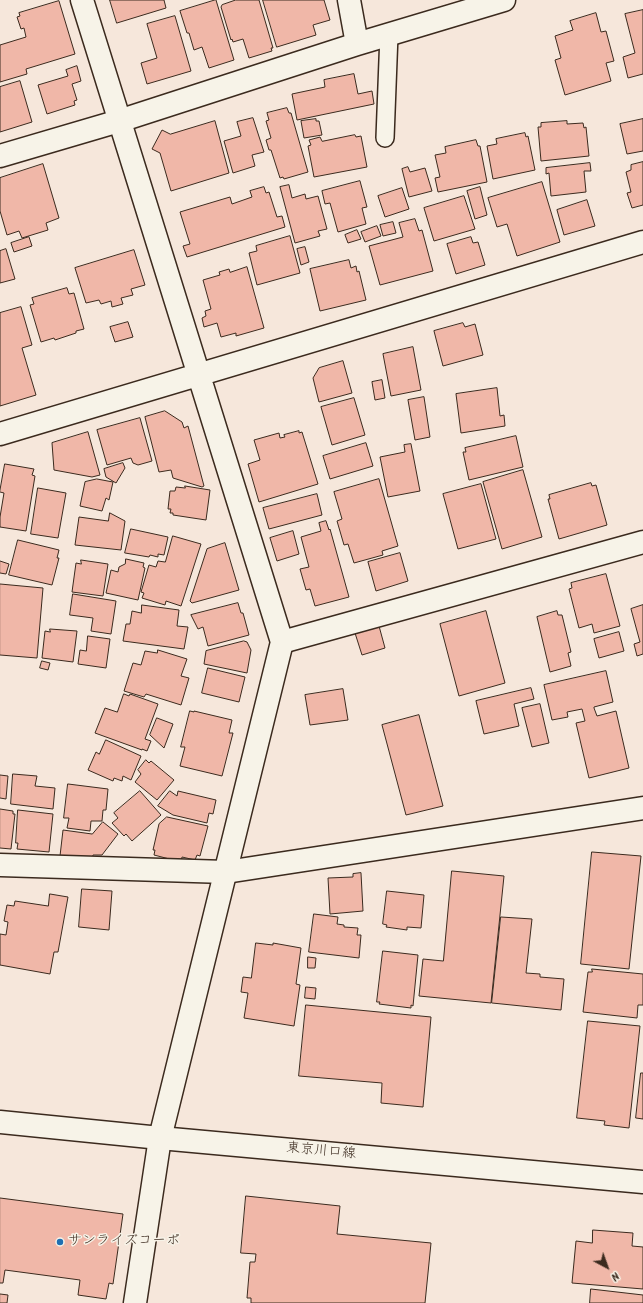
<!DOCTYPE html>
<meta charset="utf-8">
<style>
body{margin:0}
#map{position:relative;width:643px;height:1303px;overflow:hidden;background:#f6e7db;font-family:Kalam,sans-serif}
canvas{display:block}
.north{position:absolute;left:587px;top:1247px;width:40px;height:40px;-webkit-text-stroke:3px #f7f3e8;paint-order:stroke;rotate:139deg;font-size:11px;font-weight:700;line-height:16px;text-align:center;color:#3b2a1e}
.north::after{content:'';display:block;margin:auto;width:14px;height:18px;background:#3b2a1e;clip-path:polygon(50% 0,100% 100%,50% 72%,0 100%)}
</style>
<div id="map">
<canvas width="643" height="1303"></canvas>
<div class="north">N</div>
</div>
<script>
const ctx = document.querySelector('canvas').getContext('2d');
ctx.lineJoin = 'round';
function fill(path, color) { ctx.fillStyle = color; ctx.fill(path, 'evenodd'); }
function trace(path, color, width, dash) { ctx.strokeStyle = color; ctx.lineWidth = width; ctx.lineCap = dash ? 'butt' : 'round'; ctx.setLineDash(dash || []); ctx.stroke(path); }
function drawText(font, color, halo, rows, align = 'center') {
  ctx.font = font + ' Kalam,"Klee One",sans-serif'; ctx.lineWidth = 3; ctx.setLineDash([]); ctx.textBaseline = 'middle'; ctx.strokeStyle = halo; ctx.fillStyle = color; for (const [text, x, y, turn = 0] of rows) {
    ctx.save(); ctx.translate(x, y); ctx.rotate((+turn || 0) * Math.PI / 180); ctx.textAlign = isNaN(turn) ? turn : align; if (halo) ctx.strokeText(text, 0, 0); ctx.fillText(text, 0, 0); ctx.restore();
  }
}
const building = new Path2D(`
 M110 0H164L166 8 117 23Z
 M216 0 234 60 209 68 202 47 194 50 189 33H187L180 11Z
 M236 0H259L273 48H271L272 51 249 58 243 39 233 42 232 39 231 40 221 7 222 5Z
 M263 0H324L330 20 313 25 316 35 277 47Z
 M59 1 75 54 26 69 27 74 0 82V45L26 37 24 28 21 29 17 17 20 16 19 13Z
 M643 10V74L628 78 623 57 635 53 625 14Z
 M596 13 601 32 606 31 614 61 606 63 611 81 565 95 555 60 561 58 555 36 573 30 570 21Z
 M175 16 191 71 147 84 141 63 157 58 147 24Z
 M77 66 81 81 72 84 77 100 74 101 75 105 47 114 38 85 68 76 66 70Z
 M354 74 358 94 372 91 374 104 297 120 292 94 325 87 324 80Z
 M20 81 32 122 0 132V87Z
 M287 108 289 113H291L308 172 284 179 283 177 280 178 271 150H269L266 140 271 138 266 121 269 120 267 113Z
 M253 118 264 152 252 155 255 166 233 173 224 141 241 136 237 122Z
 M316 119V121H319L322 135 304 138 301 121Z
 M643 119V151L627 154 620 124Z
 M215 121 229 173 171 191 160 153 152 149 162 130 170 134Z
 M567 121V124L583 123 584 128 586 127 589 156 541 161 538 127H541V123Z
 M525 133 526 137 528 136 535 170 493 179 487 146 497 144 496 139Z
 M355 135 356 137 361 136 367 167 314 177 308 146 311 145 309 140 320 137 322 141Z
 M476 140 478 146H480L487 182 438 192 435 178 440 177 435 155 446 153 445 147Z
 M643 162V205L632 208 627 193 631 192 626 172 631 170V165Z
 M590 163 591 171H584L586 192 551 196 549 173 546 174V168Z
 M43 164 59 218 46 223 48 230 22 238 19 231 7 235 0 211V178Z
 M408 167 410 172 425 168 432 191 409 197 402 169Z
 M360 181 367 207 362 208 366 224 338 232 330 203 325 204 322 191Z
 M542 182 560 242 517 256 507 224 497 227 488 198Z
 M289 185 292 198 305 194 306 199 318 196 327 229 318 231 320 236 295 243 280 187Z
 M264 187 266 193 269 192 277 217 282 216 285 227 187 257 183 246 190 244 180 212 230 197 232 204 252 197 250 191Z
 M480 187 487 215 475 219 467 191Z
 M402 188 409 209 385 217 378 196Z
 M464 196 475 229 434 241 424 208Z
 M587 200 595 226 564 235 557 210Z
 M415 219 419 231 422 230 433 271 380 285 369 246 403 237 399 223Z
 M393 222 396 233 383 236 380 225Z
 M377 226 381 236 365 242 361 232Z
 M357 230 361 239 348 243 345 235Z
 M290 236 300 273 257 285 249 253 257 251 256 246Z
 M29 237 32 246 14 252 11 243Z
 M471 237 473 243 478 242 485 265 456 274 447 244Z
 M305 247 309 262 301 265 297 249Z
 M6 249 15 279 0 283V251Z
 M134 250 145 285 131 289 133 295 121 298 123 304 112 307 111 301 101 304 99 300 86 303 75 268Z
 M349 260 351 268 356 266 357 272 359 271 366 300 320 311 310 269Z
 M247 267 264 328 236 336V333L221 337 217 323 204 327 202 318 206 316 205 311 211 309 203 280 220 275 219 272 229 269 230 272Z
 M67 288 69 294 74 293 84 329 76 331V333L55 340 54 338 41 342 30 305 34 304 32 298Z
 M21 307 32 345 22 348 36 395 0 406V313Z
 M128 322 133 337 115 342 110 327Z
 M463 323 465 327 475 324 483 355 443 366 434 331Z
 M413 347 421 390 391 396 383 354Z
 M343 361 352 393 319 402 313 378 319 368Z
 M382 380 385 398 375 400 372 382Z
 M497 388 500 416 504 415 505 426 461 433 456 394Z
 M424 397 430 437 415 440 408 400Z
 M354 398 365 435 332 445 321 407Z
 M165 411 182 422 184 428 188 426 204 486 202 487 173 478 171 470 159 472 145 417Z
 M140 418 152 461 138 465 133 463 131 458 107 465 97 430Z
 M299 431V433L302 432 318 484 259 502 248 464 260 460 254 440 279 433 280 438 285 437 284 435Z
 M88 432 100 475 92 477 54 470 52 443Z
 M516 436 523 467 469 480 463 452H466L465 448Z
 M366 443 373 466 330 479 323 456Z
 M411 444 420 491 388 497 380 457 405 452 404 445Z
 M123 463 125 468 116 483 106 477 104 469Z
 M5 464 34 469 32 475 35 476 26 531 0 527V517L4 493 0 492Z
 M523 470 542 537 502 549 483 482Z
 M97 479 113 482 109 500 106 498 102 511 80 506 85 482Z
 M379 479 398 546 382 551 383 555 354 563 348 544 344 545 337 521 342 519 334 492Z
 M591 483 592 486 596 485 607 525 559 539 548 499H550L549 495Z
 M481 484 496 539 458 549 443 494Z
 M185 486 210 490 206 520 173 515V513H170L171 509H168L170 491H175L176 487 185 488Z
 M38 488 66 493 58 538 31 534Z
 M317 494 322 515 269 529 263 508Z
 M110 513 125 521 121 550 75 545 79 517 108 521Z
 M326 521 329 530 330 529 349 597 315 606 310 589 306 590 300 569 309 567 301 537 321 531 319 523Z
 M131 529 168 537 164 555 158 554V557L150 555 149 557 125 553Z
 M293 531 299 554 277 561 270 538Z
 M173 536 201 544 181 606 166 601 165 605 142 598 144 593 141 592 149 565 156 567 158 561 165 562Z
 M18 540 59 550 57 558H59L52 585 9 575Z
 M225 543 239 590 192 603 190 601 207 549Z
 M400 553 408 581 376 591 368 562Z
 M126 559 144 563 143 567 145 568 138 600 106 593 111 570 118 572 119 567 125 564Z
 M81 560 108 564 103 596 72 592 76 563 81 564Z
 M0 561 9 564 6 574 0 573Z
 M606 574 620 626 594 633 592 624 579 628 569 589 572 588 571 583Z
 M0 584 43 588 37 658 0 655Z
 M73 594 116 601 111 634 91 631 93 618 70 615Z
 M238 603 241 613H243L249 635 208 646 203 627 198 629 191 615Z
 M142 605 179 610 177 626 188 627 184 649 123 641 126 624H130L132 611 141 613Z
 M643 605V654L637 656 634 644 640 642 631 609Z
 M486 611 505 683 459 696 440 624Z
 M557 611 558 615H562L571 652 568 653 571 666 550 672 537 617Z
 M379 626 385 648 362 655 355 633Z
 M50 629 77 631 73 662 42 658 45 631 50 632Z
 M619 632 624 651 599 658 594 639Z
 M88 636 110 639 106 668 78 664 80 650 86 651Z
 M244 641 247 642 251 650 247 673 204 664 206 651Z
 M158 650 187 659 181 676 189 678 181 705 146 694 144 697 124 691 133 663 141 665 145 651 157 653Z
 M42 661 50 663 48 670 40 668Z
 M208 668 245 677 239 702 202 693Z
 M606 671 613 702 594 707V708L597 716 616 711 629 768 589 778 576 723 585 721 582 709 567 712 568 717 552 720 544 685Z
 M531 688 534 699 514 704 519 726 484 734 476 701Z
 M343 689 348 720 310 725 305 695Z
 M124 694 129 696 130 694 158 704 145 739 151 741 147 751 142 749V750L95 733 105 708 117 712Z
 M540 704 549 743 532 747 522 708Z
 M190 711 194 712V711L232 720 229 733H233L222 776 180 766 185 747H181Z
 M419 715 443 806 406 815 382 725Z
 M157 718 173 724 164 748 150 735Z
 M106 740 141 756 131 780 123 776 122 781 114 778 113 781 88 770 96 752 99 754Z
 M146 760 149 763 151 761 174 780 157 800 135 782 141 774 138 770Z
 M13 774 37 776 35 786 55 788 53 809 11 804Z
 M0 775 8 776 6 799 0 798Z
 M68 784 108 789 106 810H103L102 821H91L90 831 67 828 69 818H64Z
 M140 791 161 815 132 841 126 834 124 836 112 823 118 818 114 813Z
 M170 791 177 796 178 791 216 800 213 814 209 813 207 823 173 815 158 806Z
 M0 809 13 811V814H15L11 849 0 848Z
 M18 810 53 814 49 852 17 849 18 843H16Z
 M167 817 208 826 200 856 197 855 195 860 182 857 181 862 154 855 155 850H153L159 824Z
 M103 822 118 834 102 855H93L92 860 60 856 63 830 92 834Z
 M592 852 641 856 629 969 581 964Z
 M452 871 504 876 491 1003 419 996 423 959 443 961Z
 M361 873 363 911 330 914 328 878 353 877V874Z
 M82 889 112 891 109 930 79 927Z
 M387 891 424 895 421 928 407 927V930L386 927 387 925 383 924Z
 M50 894 68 897 58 952H54L50 974 0 965V934L6 935 8 922 4 921 7 905 14 906 15 901 48 906Z
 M314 914 338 917 337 924 344 925V927L358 928 357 935H361L359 958 309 952Z
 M501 917 532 919 526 973 540 974V977L564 979 561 1010 492 1003Z
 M256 943 273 945V943L301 948 296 984 300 985 294 1026 244 1018 248 993 241 992 243 977 251 978Z
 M383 951 418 955 413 1006 411 1005V1008L379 1004 380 1002H377Z
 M308 957 316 958 315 968H308Z
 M592 969 643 974V1005H638L637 1018 583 1012 588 972H592Z
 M306 987 316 988 315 999 305 998Z
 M306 1005 431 1017 423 1107 381 1103 382 1083 299 1076Z
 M588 1021 640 1026 629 1128 604 1125 605 1121 577 1118Z
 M641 1073H643V1119L636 1118Z
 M246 1196 340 1206 337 1234 431 1243 425 1303H251V1298H247L250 1262H255L256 1254 241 1253Z
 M0 1198 123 1214 113 1284 109 1283 106 1299 78 1295 80 1280 5 1270 3 1283H0Z
 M593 1230 633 1233 632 1246 643 1247V1289L572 1283 576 1241 592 1243Z
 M591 1289 643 1295V1303H590Z
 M0 1294 8 1295 7 1303H0Z`);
const service = new Path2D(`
 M385 138 389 34`);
const minor = new Path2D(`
 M349 0 357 44
 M0 156 119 121 357 44 504 0
 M282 642 643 542
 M0 865 226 872 643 808`);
const tertiary = new Path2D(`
 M82 0 282 642 160 1138 135 1303
 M0 434 643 242`);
const secondary = new Path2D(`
 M0 1122 160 1138 643 1182`);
const markers = [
 [60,1242,4,"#1f6fb2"]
];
const streetNames = [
 ["東京川口線",321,1152,5]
];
const poiNames = [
 ["サンライズコーポ",68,1242]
];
fill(building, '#f0b7a8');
trace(building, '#3b2a1e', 1);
trace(service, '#3b2a1e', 20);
trace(minor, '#3b2a1e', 25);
trace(tertiary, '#3b2a1e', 25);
trace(secondary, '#3b2a1e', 25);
trace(service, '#f7f3e8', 17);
trace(minor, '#f7f3e8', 22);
trace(tertiary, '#f7f3e8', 22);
trace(secondary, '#f7f3e8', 22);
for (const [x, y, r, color] of markers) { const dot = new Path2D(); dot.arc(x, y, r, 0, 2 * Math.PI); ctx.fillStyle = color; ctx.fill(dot); trace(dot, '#f7f3e8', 1.5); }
drawText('14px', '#3b2a1e', '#f7f3e8', streetNames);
drawText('14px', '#3b2a1e', '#f7f3e8', poiNames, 'left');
</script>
